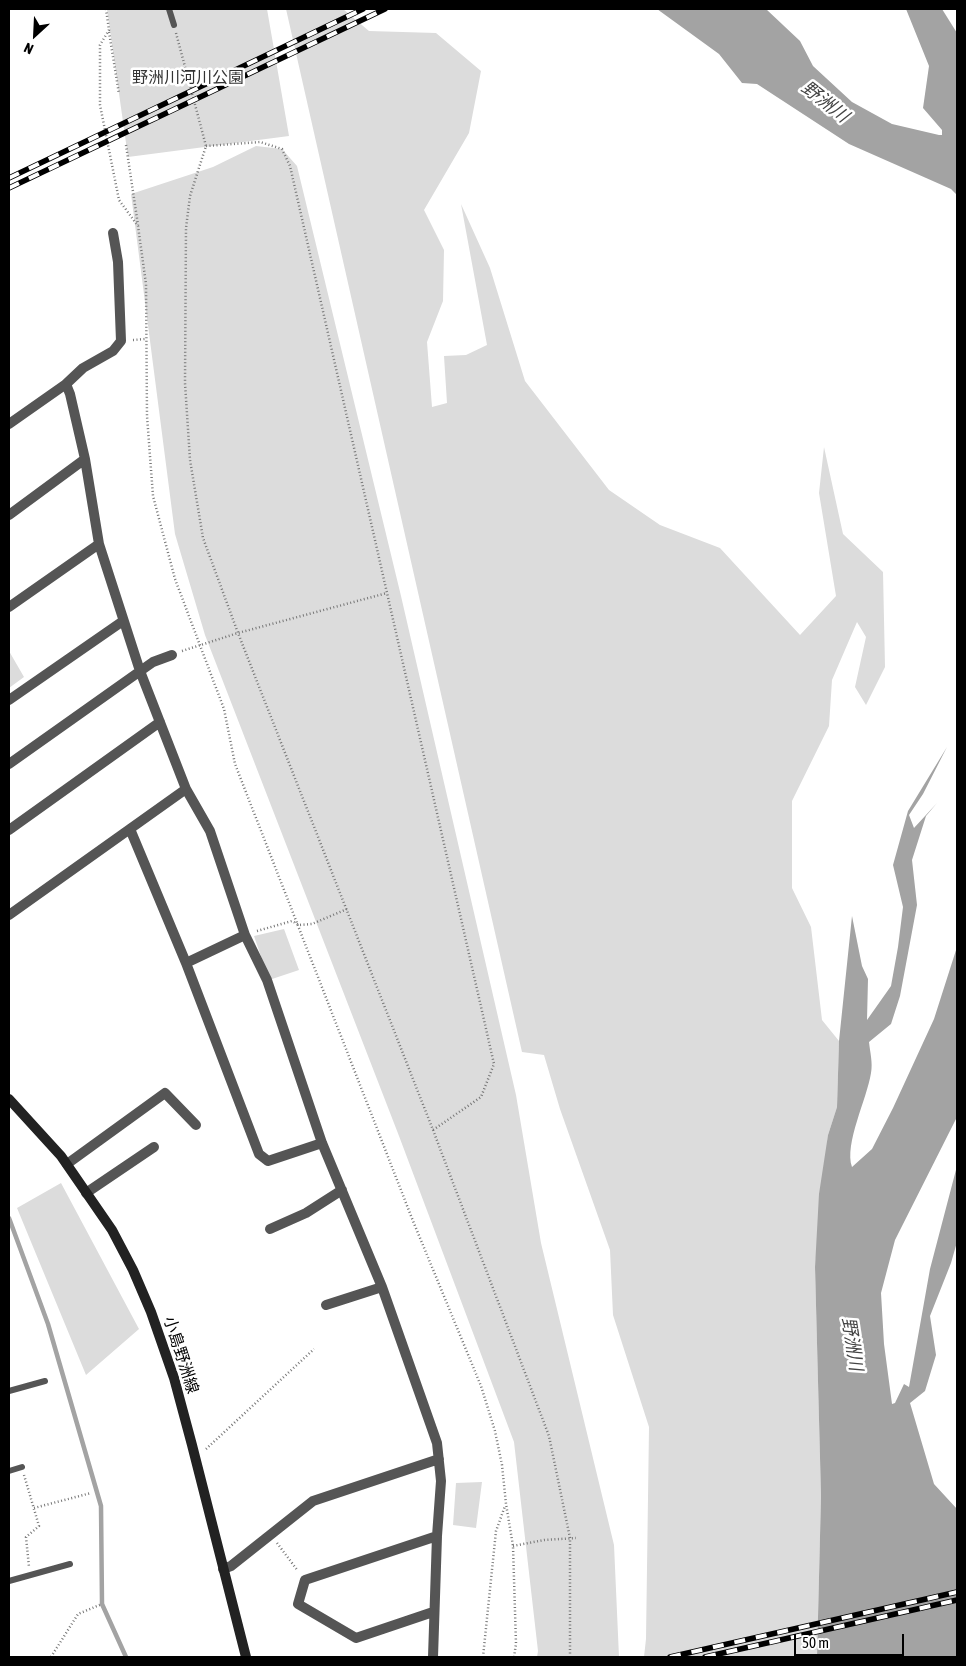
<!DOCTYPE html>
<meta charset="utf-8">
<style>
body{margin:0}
#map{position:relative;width:966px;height:1666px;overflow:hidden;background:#fff;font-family:"Asap Condensed",sans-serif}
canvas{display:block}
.frame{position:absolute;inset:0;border:10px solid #000;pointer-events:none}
.north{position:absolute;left:10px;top:10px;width:50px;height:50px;-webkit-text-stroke:4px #fff;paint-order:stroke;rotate:205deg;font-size:14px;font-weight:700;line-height:20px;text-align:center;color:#000}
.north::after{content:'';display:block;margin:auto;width:18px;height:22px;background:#000;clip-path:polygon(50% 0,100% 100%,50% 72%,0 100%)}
.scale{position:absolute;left:794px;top:1634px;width:110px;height:22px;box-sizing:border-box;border:2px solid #000;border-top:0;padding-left:6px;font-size:15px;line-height:18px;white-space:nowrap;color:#000;-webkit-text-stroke:4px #fff;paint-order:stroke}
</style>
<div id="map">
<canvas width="966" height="1666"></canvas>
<div class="frame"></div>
<div class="north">N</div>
<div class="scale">50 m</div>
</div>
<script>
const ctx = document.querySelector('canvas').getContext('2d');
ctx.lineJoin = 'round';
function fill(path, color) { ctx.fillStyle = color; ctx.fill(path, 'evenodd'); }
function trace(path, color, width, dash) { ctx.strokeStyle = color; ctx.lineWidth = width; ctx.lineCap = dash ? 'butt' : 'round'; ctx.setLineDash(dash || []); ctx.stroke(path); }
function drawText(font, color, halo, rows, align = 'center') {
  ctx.font = font + ' "Asap Condensed","Noto Sans JP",sans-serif'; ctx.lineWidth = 5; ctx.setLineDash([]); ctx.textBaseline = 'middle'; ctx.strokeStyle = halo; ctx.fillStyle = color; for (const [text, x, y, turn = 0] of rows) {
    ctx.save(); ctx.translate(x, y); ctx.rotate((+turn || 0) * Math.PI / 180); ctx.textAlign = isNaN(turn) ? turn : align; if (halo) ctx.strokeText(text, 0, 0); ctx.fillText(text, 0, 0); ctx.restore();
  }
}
const green = new Path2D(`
 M107 9H267L289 136 128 157Z
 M286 9H343L369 31 436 33 481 71 469 133 424 210 444 250 443 301 427 342 432 407 447 403 444 356 466 355 487 345 461 204 490 268 525 381 609 490 660 525 720 548 800 635 836 596 819 493 824 447 843 534 883 572 885 667 866 705 855 687 866 637 857 622 832 680 829 726 792 801V888L811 927 822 1020 839 1041 837 1107 828 1135 815 1267 821 1496 817 1657H644L646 1639 649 1427 613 1315 610 1250 560 1109 544 1055 522 1052Z
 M256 146 282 149 297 166 401 596 516 1095 541 1243 614 1545 619 1657H537L538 1651 514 1442 399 1136 205 635 175 534 131 194 213 167Z
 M9 651 24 677 9 688Z
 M284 929 299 970 269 980 254 936Z
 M61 1183 139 1329 86 1375 17 1208Z
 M482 1482 476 1528 453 1525 456 1483Z`);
const water = new Path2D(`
 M657 9H766L800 41 813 66 852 102 892 124 939 135H942V130L923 108 929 66 906 9H942L957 33V195L951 189 849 144 757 84 742 83 719 54Z
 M947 747 923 794 909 815 914 828 937 803 926 816 912 860 917 905 900 996 891 1024 869 1042C870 1052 873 1063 871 1073 867 1099 844 1144 852 1167L872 1149 893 1108 934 1019 957 947V1117L895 1240 881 1293 884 1344 892 1404 895 1403 904 1384 909 1387 930 1269 957 1166V1242L951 1263 930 1316 936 1355 925 1391 910 1403 934 1484 957 1509V1657H817L821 1496 815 1267 819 1194 828 1135 837 1107 839 1041 852 916 862 966 868 979 867 1020 891 986 898 947 903 907 893 865 908 811Z`);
const stream = new Path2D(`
 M9 1218 48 1324 101 1506 102 1604 126 1657`);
const path = new Path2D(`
 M106 9 109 30 100 45V105L119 200 138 226 146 284 147 416 153 496 175 579 224 709 235 764 413 1221 481 1386 495 1431 502 1465 506 1504 513 1546 516 1644 514 1657
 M109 32 119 94
 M176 33 206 146 190 196 186 228 185 383 190 460 203 538 238 633 433 1130 549 1436 570 1538V1657
 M126 145 138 225
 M206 146 260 142 282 149 290 166 494 1064 481 1097 433 1130
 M133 340 145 339
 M182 651 238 633 387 593
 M257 931 292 921 299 925 312 924 347 909
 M206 1449 314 1349
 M24 1475 39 1526 26 1537 29 1567
 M34 1508 91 1493
 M277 1543 298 1571
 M513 1546 544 1540 576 1538
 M51 1657 78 1614 102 1604
 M483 1657 496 1531 505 1506`);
const lane = new Path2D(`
 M169 9 174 25
 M9 1391 45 1381
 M9 1471 22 1467
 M9 1581 70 1564`);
const street = new Path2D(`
 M66 384 70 394 85 459 99 544 140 671 186 789 210 831 245 935 267 980 322 1143 382 1287 437 1443 441 1481 437 1536 433 1657
 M9 424 66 384 83 368 113 351 121 341 118 262 113 233
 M9 515 85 459
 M9 607 99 544
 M9 700 123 621
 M9 764 153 662 172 655
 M130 829 186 963 259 1154 268 1161 322 1143
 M9 830 160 722
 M9 915 186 789
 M186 963 245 935
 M67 1164 165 1093 196 1125
 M86 1193 154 1147
 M270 1229 306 1213 342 1190
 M326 1305 382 1287
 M223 1569 231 1566 313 1501 439 1459
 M433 1612 356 1638 298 1604 305 1580 437 1536`);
const secondary = new Path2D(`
 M9 1099 61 1156 112 1230 133 1270 151 1312 174 1378 192 1445 246 1657`);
const rail = new Path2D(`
 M9 178 363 9
 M9 188 385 9
 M670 1657 957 1592
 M705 1657 957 1600`);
const parkNames = [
 ["野洲川河川公園",188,78]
];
const streetNames = [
 ["小島野洲線",181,1355,72]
];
const waterNames = [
 ["野洲川",825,102,38],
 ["野洲川",852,1344,81]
];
fill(green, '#dcdcdc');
fill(water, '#a3a3a3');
trace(stream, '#a3a3a3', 4.5);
trace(path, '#777', 2.5, [1, 2.5]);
trace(lane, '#555', 6);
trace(street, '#555', 10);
trace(secondary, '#222', 10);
trace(rail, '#000', 5.5);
trace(rail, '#fff', 4, [11]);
drawText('16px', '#333', '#fff', parkNames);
drawText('16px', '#000', '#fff', streetNames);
drawText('italic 18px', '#444', '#fff', waterNames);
</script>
